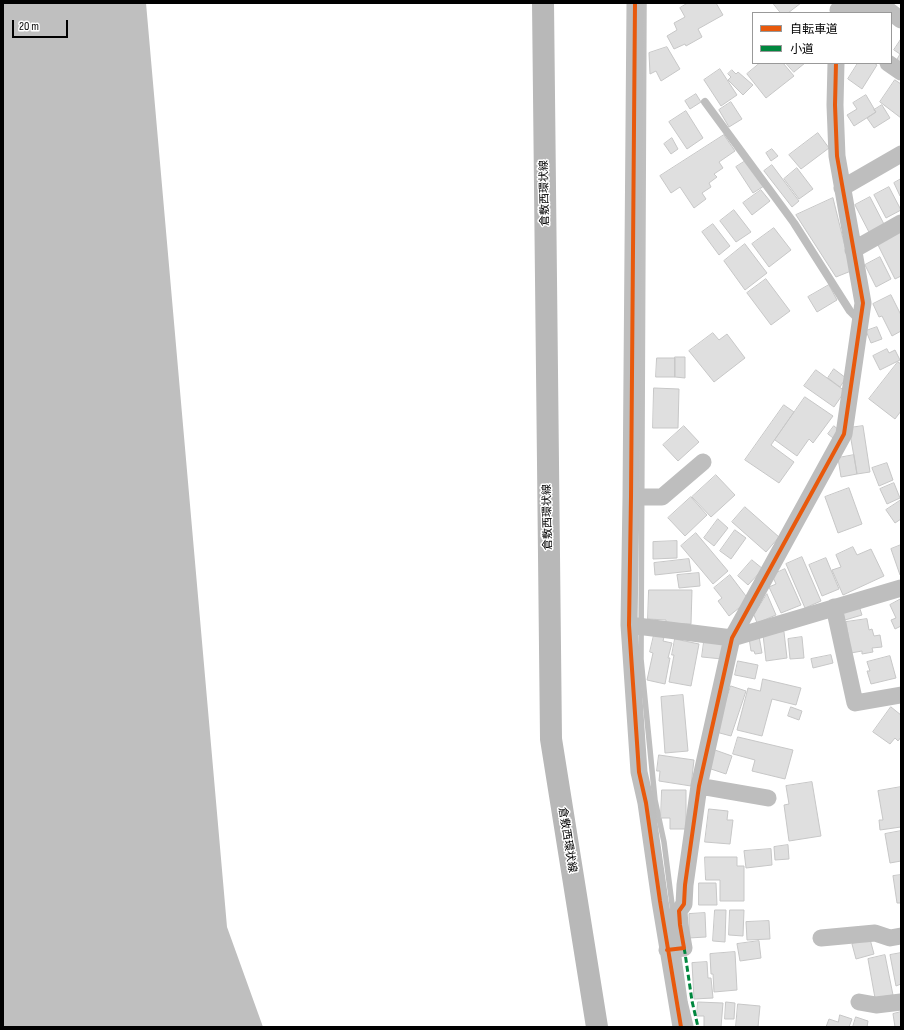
<!DOCTYPE html>
<meta charset="utf-8">
<style>
body{margin:0}
#map{position:relative;width:904px;height:1030px;overflow:hidden;background:#fff;font-family:"Sofia Sans Condensed","Noto Sans JP",sans-serif}
canvas{display:block}
.frame{position:absolute;inset:0;border:4px solid #000;pointer-events:none}
.legend{position:absolute;left:752px;top:12px;width:140px;height:52px;box-sizing:border-box;background:#fff;border:1px solid #999;margin:0;padding:5px 7px;list-style:none;font-size:12px;color:#000}
.legend li{display:flex;align-items:center;gap:8px;height:20px}
.legend b{width:20px;border:1px solid #999}
.scale{position:absolute;left:12px;top:20px;width:56px;height:18px;box-sizing:border-box;border:2px solid #000;border-top:0;padding-left:5px;font-size:12px;line-height:14px;white-space:nowrap;color:#000;-webkit-text-stroke:3px #fff;paint-order:stroke}
</style>
<div id="map">
<canvas width="904" height="1030"></canvas>
<div class="frame"></div>
<ul class="legend">
<li><b style="height:5px;background:#e8590c"></b>自転車道</li>
<li><b style="height:5px;background:#00873e"></b>小道</li>
</ul>
<div class="scale">20 m</div>
</div>
<script>
const ctx = document.querySelector('canvas').getContext('2d');
ctx.lineJoin = 'round';
function fill(path, color) { ctx.fillStyle = color; ctx.fill(path, 'evenodd'); }
function trace(path, color, width, dash) { ctx.strokeStyle = color; ctx.lineWidth = width; ctx.lineCap = dash ? 'butt' : 'round'; ctx.setLineDash(dash || []); ctx.stroke(path); }
function drawText(font, color, halo, rows, align = 'center') {
  ctx.font = font + ' "Sofia Sans Condensed","Noto Sans JP",sans-serif'; ctx.lineWidth = 3; ctx.setLineDash([]); ctx.textBaseline = 'middle'; ctx.strokeStyle = halo; ctx.fillStyle = color; for (const [text, x, y, turn = 0] of rows) {
    ctx.save(); ctx.translate(x, y); ctx.rotate((+turn || 0) * Math.PI / 180); ctx.textAlign = isNaN(turn) ? turn : align; if (halo) ctx.strokeText(text, 0, 0); ctx.fillText(text, 0, 0); ctx.restore();
  }
}
const water = new Path2D(`
 M3 3H146L227 927 263 1027H3Z`);
const stream = new Path2D(`
 M644 3 641 659 655 800 664 842 673 912
 M678 951 685 1002 691 1027`);
const building = new Path2D(`
 M688 3H716L723 15 698 29 702 37 686 46 685 44 674 49 667 36 677 30 674 23 685 17 680 8Z
 M773 3H801L788 13H781Z
 M901 39V65L896 61 900 54 894 50Z
 M667 47 680 69 661 81 656 71 650 74 649 53Z
 M760 63H783L794 76 766 98 747 74Z
 M786 63H805L794 72Z
 M858 63H874L877 65 862 89 848 79Z
 M720 69 737 95 721 106 704 80Z
 M732 70 736 74 738 72 753 85 743 95 728 80 731 77 728 74Z
 M895 80 901 84V118L880 102Z
 M696 94 701 102 690 109 685 101Z
 M866 95 876 112 854 126 847 115 857 109 853 103Z
 M731 102 742 119 729 127 719 110Z
 M882 105 890 118 874 128 867 118 876 112 874 110Z
 M686 111 703 138 687 149 669 122Z
 M818 133 829 148 801 169 789 155Z
 M724 135 735 151 719 162 723 168 714 174 717 177 709 183 711 187 702 193 706 199 694 208 680 187 671 193 660 176Z
 M672 138 678 149 671 154 664 144Z
 M772 149 778 156 771 161 766 153Z
 M747 160 764 186 753 193 736 167Z
 M772 165 799 201 792 207 764 171Z
 M797 168 813 189 799 199 784 179Z
 M901 179V196H900L894 183Z
 M889 187 901 210 886 218 874 195Z
 M761 190 770 201 752 215 743 203Z
 M870 197 886 228 871 236 855 205Z
 M833 198 851 271 836 277 796 215Z
 M734 210 751 232 736 242 720 221Z
 M713 224 730 246 719 255 702 232Z
 M774 228 791 250 769 267 752 244Z
 M901 230V276L895 279 877 243Z
 M745 244 767 273 745 290 724 261Z
 M880 257 891 279 876 287 865 265Z
 M766 279 790 311 771 325 747 293Z
 M829 285 837 300 817 312 808 297Z
 M891 295 901 315V331L892 336 882 316 879 317 873 304Z
 M877 327 882 339 871 343 866 331Z
 M713 333 719 340 727 334 745 358 714 382 689 351Z
 M887 349 889 353 895 350 900 360 880 370 873 356Z
 M675 357H685V378L675 377Z
 M657 358H675V377H656Z
 M898 362 901 364V411L895 419 869 399Z
 M834 369 846 378 840 387 828 378Z
 M816 370 845 391 834 407 804 386Z
 M654 388 679 389 678 428H653Z
 M805 397 833 416 813 443 809 439 797 456 775 440Z
 M784 405 794 412 771 445 794 462 779 483 745 460Z
 M684 426 699 442 678 461 663 445Z
 M834 426 839 430 833 438 828 434Z
 M863 426 870 472 857 474 849 428Z
 M854 455 857 474 841 477 838 458Z
 M887 463 893 480 879 486 872 468Z
 M716 475 735 495 711 517 692 497Z
 M894 483 900 498 887 504 880 489Z
 M849 488 862 524 838 533 825 497Z
 M691 497 707 515 685 536 668 518Z
 M901 500V519L895 523 886 510Z
 M745 507 779 537 766 552 732 522Z
 M718 519 728 528 714 546 704 538Z
 M735 530 746 538 731 559 720 551Z
 M696 533 728 571 713 584 681 546Z
 M677 541V558L653 559V542Z
 M901 545V574L900 575 891 549Z
 M853 547 857 555 871 549 884 576 843 595 832 570 841 567 836 555Z
 M802 557 821 601 805 608 786 564Z
 M826 558 839 589 822 596 809 565Z
 M689 559 691 571 655 575 654 563Z
 M752 560 763 569 748 585 738 576Z
 M785 569 801 605 781 613 769 587 776 584 772 575Z
 M699 573 700 586 679 588 677 575Z
 M730 575 749 600 729 616 718 601 722 598 714 588Z
 M649 590H692L691 624 666 623V620L648 619Z
 M767 594 776 615 757 623 754 615Z
 M901 599V626L895 629 891 620 896 618 890 605Z
 M859 606 862 615 845 620 842 611Z
 M867 619 869 630 872 629 874 636 880 635 882 647 872 648 873 652 862 654V651L851 653 846 622Z
 M784 632 787 658 766 661 763 635Z
 M654 635 664 637 663 641 672 643 668 658H670L665 684 647 680 653 653 650 652Z
 M759 636 762 653 755 654 754 651H751L749 638Z
 M802 637 804 658 790 659 788 639Z
 M675 639 699 644 691 686 669 682 674 655H672Z
 M704 642 727 644 722 659 702 657Z
 M831 655 833 663 813 668 811 659Z
 M890 656 896 678 871 684 867 671H870L867 662Z
 M738 661 758 665 755 679 735 675Z
 M763 679 801 688 796 705 772 699 762 736 737 730 748 688 760 691Z
 M731 686 746 691 731 736 716 732Z
 M683 695 688 751 665 753 661 697Z
 M791 707 802 711 799 720 788 716Z
 M891 707 901 715V737L898 741 895 738 890 744 873 732Z
 M738 737 793 750 785 779 752 771 755 760 733 754Z
 M715 750 732 756 726 774 708 768Z
 M659 755 694 760 691 786 659 781 660 771H657Z
 M812 782 821 836 789 841 784 805 789 804 786 786Z
 M901 787V827L880 830 879 820H883L878 791Z
 M662 790H686V829H670V818H661Z
 M709 809 728 811 727 820H733L730 844 705 842Z
 M901 831V861L890 863 885 834Z
 M788 845 789 859 775 860 774 847Z
 M771 849 772 865 746 868 744 851Z
 M705 857H737V866H744V901H720V880H706Z
 M901 875V903H897L893 876Z
 M699 883H716L717 905H699Z
 M715 910H726L725 942 713 941Z
 M730 910H744L743 936 729 935Z
 M705 913 706 937 689 938V914Z
 M769 921 770 939 747 940 746 922Z
 M870 939 874 954 856 959 852 944Z
 M759 941 761 958 740 961 737 944Z
 M735 952 737 990 714 992 713 974H711L710 954Z
 M901 953V984L896 986 890 955Z
 M885 955 893 995 875 998 868 959Z
 M707 962 708 978H711L713 998 694 999 692 963Z
 M698 1002 723 1003 721 1027H704V1016H697Z
 M726 1002 735 1003 734 1019H725Z
 M738 1004 760 1006 758 1027H736Z
 M901 1012V1027H895L893 1014Z
 M840 1015 852 1019 849 1027H826L829 1019 838 1022Z
 M856 1017 868 1021 867 1027H853Z`);
const service = new Path2D(`
 M705 102 794 223 850 311 860 321`);
const minor = new Path2D(`
 M635 3 631 497 629 625 639 772 646 803 660 901 681 1027
 M838 10 883 6 901 20
 M888 63 901 72
 M842 188 901 154
 M853 250 901 223
 M631 497H662L703 462
 M834 607 855 703 901 695
 M629 625 732 638 901 588
 M699 786 768 798
 M821 938 875 933 890 938 901 936
 M667 950 684 948 680 925 679 911 684 904 685 885 699 786 732 638 844 434 863 303 837 156 835 105 836 63
 M859 1002 876 1005 901 1002`);
const secondary = new Path2D(`
 M543 3 551 739 597 1027`);
const quiet = new Path2D(`
 M684 948 685 953 692 1001 698 1027`);
const cycleway = new Path2D(`
 M635 3 631 497 629 625 639 772 646 803 660 901 681 1027
 M667 950 684 948 680 925 679 911 684 904 685 885 699 786 732 638 844 434 863 303 837 156 835 105 836 63`);
const streetNames = [
 ["倉敷西環状線",545,193,-91],
 ["倉敷西環状線",548,517,-91],
 ["倉敷西環状線",567,840,81]
];
fill(water, '#bfbfbf');
trace(stream, '#bfbfbf', 5.5);
fill(building, '#dfdfdf');
trace(building, '#c7c7c7', 1);
trace(service, '#bebebe', 8);
trace(minor, '#bebebe', 17);
trace(secondary, '#b8b8b8', 22);
trace(quiet, '#00873e', 3, [6, 3]);
trace(cycleway, '#e8590c', 4);
drawText('11px', '#000', '#fff', streetNames);
</script>
